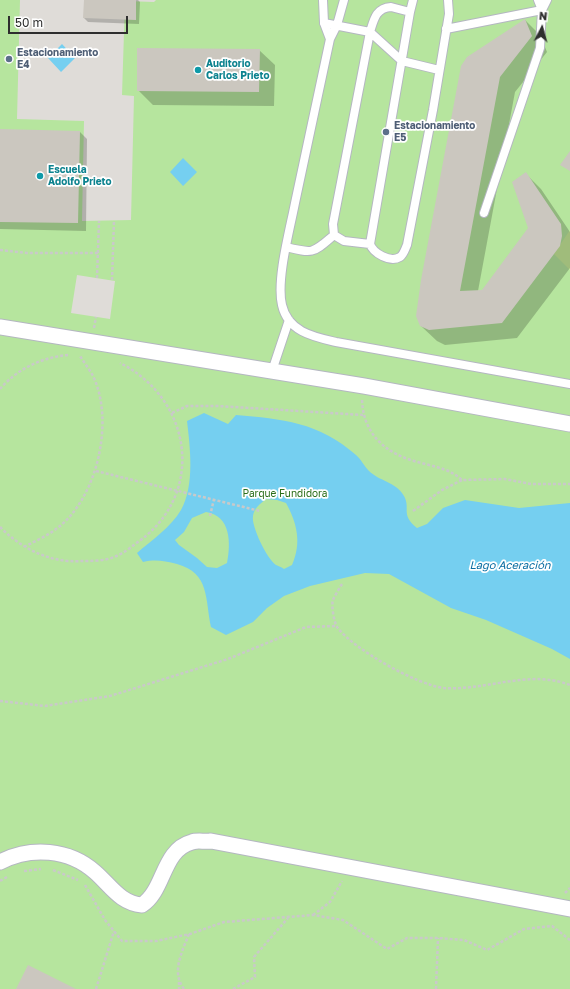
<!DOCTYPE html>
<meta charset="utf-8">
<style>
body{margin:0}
#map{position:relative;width:570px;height:989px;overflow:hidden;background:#efe9e1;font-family:"Golos Text",sans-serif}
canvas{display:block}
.north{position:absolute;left:522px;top:8px;width:40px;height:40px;-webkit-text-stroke:3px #fff;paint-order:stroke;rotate:6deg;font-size:11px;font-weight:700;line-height:16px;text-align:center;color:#2e2e2e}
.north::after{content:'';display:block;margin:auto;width:14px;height:18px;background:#2e2e2e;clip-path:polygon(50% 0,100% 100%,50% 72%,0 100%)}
.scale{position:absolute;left:8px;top:16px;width:120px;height:18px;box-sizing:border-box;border:2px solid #2e2e2e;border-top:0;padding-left:5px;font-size:12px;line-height:14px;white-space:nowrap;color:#2e2e2e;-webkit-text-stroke:3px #fff;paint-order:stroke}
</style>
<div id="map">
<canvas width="570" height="989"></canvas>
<div class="north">N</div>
<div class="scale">50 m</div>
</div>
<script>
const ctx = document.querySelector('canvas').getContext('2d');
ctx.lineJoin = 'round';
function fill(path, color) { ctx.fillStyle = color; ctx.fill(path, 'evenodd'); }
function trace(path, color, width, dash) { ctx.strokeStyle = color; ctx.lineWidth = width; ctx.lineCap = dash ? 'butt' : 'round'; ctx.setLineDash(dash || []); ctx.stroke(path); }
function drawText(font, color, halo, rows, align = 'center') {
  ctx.font = font + ' "Golos Text",sans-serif'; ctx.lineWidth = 3.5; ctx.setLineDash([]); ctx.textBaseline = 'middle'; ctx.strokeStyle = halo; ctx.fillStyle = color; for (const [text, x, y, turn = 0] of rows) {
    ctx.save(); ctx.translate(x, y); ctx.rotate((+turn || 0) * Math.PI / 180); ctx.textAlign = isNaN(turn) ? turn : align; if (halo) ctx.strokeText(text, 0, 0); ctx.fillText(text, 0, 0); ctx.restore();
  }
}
const green = new Path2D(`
 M0 0H570V989H0Z`);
const pitch = new Path2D(`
 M570 230V270L554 254Z`);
const plaza = new Path2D(`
 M20 0H156L154 2 125 1 122 95 134 96 131 220 82 221 84 121 17 119Z
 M77 275 115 281 110 319 71 313Z`);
const water = new Path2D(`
 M62 44 75 58 61 72 48 58Z
 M183 158 197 172 183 186 170 172Z
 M204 413 228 424 236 415C282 419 319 422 356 455 361 459 364 466 369 471 379 481 396 482 404 496 411 509 400 514 417 528L427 524 443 508 465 500 519 508 570 503V659L552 649 486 620 451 608 389 574 365 573 310 586 284 596 267 608 253 622 226 635 211 627C205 599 210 573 177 564 164 561 156 559 143 562L137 553C152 540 171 527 181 510 195 485 190 447 187 421ZM266 499 277 500 286 503C297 523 302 543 292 565L284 569C282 567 278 566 276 565 267 559 251 526 253 516 254 508 260 504 266 499ZM206 512C231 516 231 543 227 563L217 568 207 567 197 558 179 545 175 540 184 532 192 518Z`);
const shadow = new Path2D(`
 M85 0H138L140 2 139 24 88 22 84 18Z
 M525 20 540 35 547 52 515 92 478 291H483L529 228 526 174 541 189 570 232V268L517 338 445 345 437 341 421 326 462 66Z
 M259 50 275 65 274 106 153 105 138 90Z
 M0 130 80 132 87 139 86 231 0 229Z`);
const building = new Path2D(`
 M84 0H136V20L83 18Z
 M525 19 532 36 500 77 460 291 482 290 528 228 512 182 526 172 561 224 562 236 560 246 502 323 429 330 420 326 416 316 421 280 461 66 467 57Z
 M137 48 260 49 259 92 137 91Z
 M0 129 80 131 78 223 0 222Z
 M570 151V171L560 165Z
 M28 965 76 989H16Z`);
const path = new Path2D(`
 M0 250 27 253H98
 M97 278 99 221
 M112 280 114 221
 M94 328 96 317
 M0 389C17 369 42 357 69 355
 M362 400C363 431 382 451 411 460 429 466 448 467 462 480L505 479 531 484H570
 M172 413 187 406H218L363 415
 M96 471 260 511
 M413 511 442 490 462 480
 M210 516 214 499
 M0 527C22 549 50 563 81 561 92 561 105 561 114 557 122 554 129 549 135 544 206 497 194 400 120 363
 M24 547C35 541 47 536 56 529 97 500 115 421 93 376 89 369 84 362 80 356
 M342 584C339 589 335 595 333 600 331 605 334 622 337 627 353 649 417 685 444 688 485 691 530 669 570 685
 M0 701 45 706 110 696 228 659 306 627 336 626
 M53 870 78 880
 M24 871 41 869
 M0 881 7 877
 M85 885 105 920 122 941H156L190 934 224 922 313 915 343 920 387 949 407 938H438L464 940 487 950 524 929 552 926 570 940
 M565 893 570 888
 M313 915 330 902 342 881
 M179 982V989
 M96 989 114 931
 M184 989C171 972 182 952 189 934
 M233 989 255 977 254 957 288 918
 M436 989 438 938`);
const lane = new Path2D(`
 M323 0 324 23 330 39
 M344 0 337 25 330 39C318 94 307 149 295 203 290 229 276 280 282 305 288 332 314 337 336 342L570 384
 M538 0 542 10 547 0
 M391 7 410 12 370 244 344 241 334 235 333 224 370 32C374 19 376 8 391 7Z
 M410 12 413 0
 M324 23 370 32 402 61 439 70
 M446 29 542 10 540 48 484 213
 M370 244C373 253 390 263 400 257 404 254 405 249 407 245L433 110 449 14 448 0
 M286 247C314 254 313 253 334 235
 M272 371 289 320`);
const street = new Path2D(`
 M0 327 364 386 570 424
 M0 862C31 846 69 849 95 872 111 886 120 903 142 905 165 890 162 850 192 842 197 840 205 842 211 841L570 909`);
const markers = [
 [9,59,4,"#5c6f8a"],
 [198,70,4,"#0f9aa8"],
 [386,132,4,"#5c6f8a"],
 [40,176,4,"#0f9aa8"]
];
const serviceNames = [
 ["Estacionamiento",17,53],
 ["E4",17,65],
 ["Estacionamiento",394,126],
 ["E5",394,138]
];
const cultureNames = [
 ["Auditorio",206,64],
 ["Carlos Prieto",206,76],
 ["Escuela",48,170],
 ["Adolfo Prieto",48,182]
];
const parkNames = [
 ["Parque Fundidora",285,494]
];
const waterNames = [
 ["Lago Aceración",510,566]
];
fill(green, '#b6e59e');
fill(pitch, '#c9ec9a');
fill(plaza, '#dfdcd8');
fill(water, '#75cff0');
fill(shadow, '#0003');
fill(building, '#cbc7bf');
trace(lane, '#b4b7c1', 10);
trace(street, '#b4b7c1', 17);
trace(path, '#c9c9c9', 2.5, [3, 2]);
trace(lane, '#fff', 8);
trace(street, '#fff', 15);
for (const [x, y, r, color] of markers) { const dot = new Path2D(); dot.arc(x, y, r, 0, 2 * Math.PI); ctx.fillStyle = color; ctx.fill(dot); trace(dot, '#fff', 1.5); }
drawText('bold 10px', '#4e5e75', '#fff', serviceNames, 'left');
drawText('bold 10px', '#0d838f', '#fff', cultureNames, 'left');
drawText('10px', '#2c6e1b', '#fff', parkNames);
drawText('italic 11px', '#0d6fa3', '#fff', waterNames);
</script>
